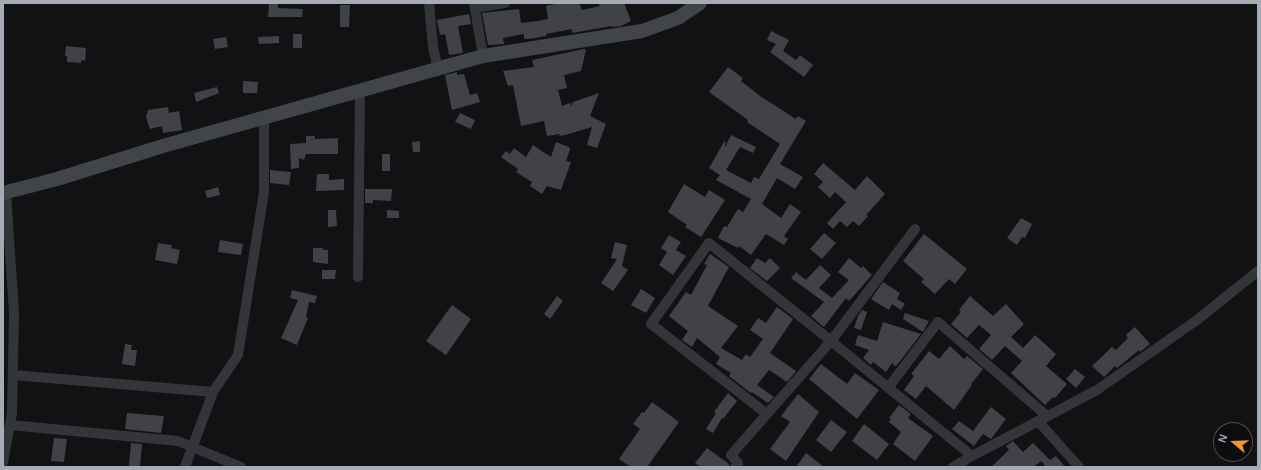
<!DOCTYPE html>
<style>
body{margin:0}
#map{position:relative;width:1261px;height:470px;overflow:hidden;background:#121214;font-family:Arial,sans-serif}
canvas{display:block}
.frame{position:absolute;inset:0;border:4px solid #a4abb4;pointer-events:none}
.north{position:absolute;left:1213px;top:422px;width:40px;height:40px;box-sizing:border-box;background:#0d0d0f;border:1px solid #494c51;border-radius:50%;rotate:289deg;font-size:11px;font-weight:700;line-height:16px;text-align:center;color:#a4abb4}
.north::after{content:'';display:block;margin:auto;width:14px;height:18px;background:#ef982e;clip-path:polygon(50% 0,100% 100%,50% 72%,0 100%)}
</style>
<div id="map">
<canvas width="1261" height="470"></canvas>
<div class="frame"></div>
<div class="north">N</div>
</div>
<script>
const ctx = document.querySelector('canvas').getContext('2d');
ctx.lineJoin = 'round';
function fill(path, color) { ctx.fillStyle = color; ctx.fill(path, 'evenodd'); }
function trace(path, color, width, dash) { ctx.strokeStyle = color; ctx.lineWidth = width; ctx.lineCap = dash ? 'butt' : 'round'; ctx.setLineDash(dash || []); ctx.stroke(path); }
const building = new Path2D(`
 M269 3H278V8L303 9 302 17H268Z
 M579 3 582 10 600 6 598 3H624L631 21 621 26 613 27 612 26 572 33V29L546 34V36L528 39H524V34L503 38 504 44 488 45 482 13 519 9 521 23 538 21 548 19 546 6 555 4Z
 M340 5H350L349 27H340Z
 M469 14 471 24 458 26 463 53 449 55 445 34 440 35 437 20Z
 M771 31 789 40 783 51 796 60 800 55 813 65 804 77 770 52 776 44 767 40Z
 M293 34H302V48H293Z
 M279 36V43L259 44 258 37Z
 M226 37 228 47 215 49 213 39Z
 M66 46 86 48 85 61 81 60V63L67 62V56H65Z
 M584 49 586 50 581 71 564 75 567 88 558 90 562 106 570 103 571 106 573 102 599 93 590 116 606 124 597 148 587 145 592 127 565 135 559 136 560 134 547 136 544 121 521 126 513 85 508 86 503 71 534 67 532 60Z
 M728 67 743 78 741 81 760 96 796 119 798 116 806 121 780 164 803 177 795 189 777 178 762 204 781 218 790 204 801 212 784 236 788 239 784 245 766 234 751 255 739 246 738 248 718 238 724 226 727 227 738 209 743 212 751 199 716 180 720 175 709 168 725 140V147L731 135 756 147 753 153 740 147 726 170 751 183 754 177 759 179 780 144 747 122 748 120 709 92Z
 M457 72V75L464 74 470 95 477 93 480 102 452 110 445 75Z
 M243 81 258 82 257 93H243Z
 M217 87 219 93 196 102 194 93Z
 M168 107 169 113 179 111 182 130 163 133 162 126 150 129 146 117 148 110Z
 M460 113 475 120 471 129 455 122Z
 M306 136H315V139L338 138V154H306L304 160 299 158V168L291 169 290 144 306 143Z
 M420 141V152H413L412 142Z
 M556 142 569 147 570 149 566 161 571 162 561 190 547 186 542 194 530 186 532 182 516 172 518 169 501 157 506 151 510 154 514 148 526 157 533 145 551 157Z
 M382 154H390V171H382Z
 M823 163 855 190 867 176 885 194 866 215 868 216 859 226 853 221 847 227 840 221 833 229 827 223 846 202 835 192 830 198 818 187 823 182 814 174Z
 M270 170 291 172 289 185 270 183Z
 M317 174H329V180L344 179V190L316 191Z
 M684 184 705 197 709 190 725 200 701 237 685 227 687 225 668 212Z
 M218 187 220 195 207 198 205 191Z
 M365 189H392L391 201 373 200V203H365Z
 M328 210H336L337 226 328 227Z
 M387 210 399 211V218H387Z
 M1021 218 1032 224 1025 238 1022 237 1017 245 1007 238Z
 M824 233 836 243 822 259 810 249Z
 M924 234 967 269 955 284 949 279 935 294 921 282 924 279 903 261Z
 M669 235 681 242 676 250 686 256 673 275 659 265 667 252 661 248Z
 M220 240 243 244 241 255 218 252Z
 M615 242 627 245 622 266 628 270 613 291 601 283 617 259 611 258Z
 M158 243 172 245 171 248 180 250 177 264 155 260Z
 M313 248H323V250H328V264L313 262Z
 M710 254 729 267 708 306 738 326 721 348 742 360 746 354 750 357 763 339 750 330 758 318 766 323 777 307 793 319 770 353 796 371 787 382 769 370 757 385 774 397 768 403 752 392 751 393 729 376 731 373 716 364 720 357 697 338 692 347 682 340 688 331 669 316 686 292 691 295 707 265 704 264Z
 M757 258 765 263 770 258 780 268 767 281 750 268Z
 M849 258 861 268 863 266 872 275 849 301 846 298 824 327 811 316 824 302 791 278 796 272 806 280 820 265 831 275 819 288 832 298 849 280 838 272Z
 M322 270H336L335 279H322Z
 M883 282 900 293 897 299 905 304 901 310 892 304 889 310 871 299Z
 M641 289 655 298 646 313 631 305Z
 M292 290 317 296 315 303 309 302 306 317 308 318 297 345 281 338 298 300 290 298Z
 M557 296 563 301 550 319 544 314Z
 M970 296 993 316 1006 304 1024 324 1011 337 1023 348 1035 335 1056 354 1046 366 1067 384 1055 398 1053 397 1045 405 1011 373 1022 361 1005 346 992 360 979 349 991 335 979 325 967 338 951 324 961 312 959 310Z
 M452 305 471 319 446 355 426 341Z
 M862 310 867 312 861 330 854 328 858 316Z
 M905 313 929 321 923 332 903 319Z
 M883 322 921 334 897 365 895 366 892 363 886 372 873 362 871 365 863 358 869 350 855 345 858 335 877 341Z
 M1135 327 1150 344 1140 352 1139 350 1117 368 1115 366 1104 377 1092 366 1112 347 1116 350 1128 338 1126 335Z
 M125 344 132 345 131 350H137L135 366 122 364Z
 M950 346 964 359 967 356 983 369 971 384 972 385 954 410 926 386 916 399 904 390 914 376 911 374 929 351 939 359Z
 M821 364 847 384 855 373 879 390 857 419 809 379Z
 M1075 369 1085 377 1076 388 1066 379Z
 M728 393 737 401 723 419 722 418 713 433 706 429 716 413 714 412Z
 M798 394 819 412 786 461 770 449 790 422 781 416Z
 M652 402 679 422 647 467H631L619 459 640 429 633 424 642 412 644 413Z
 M899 405 911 414 908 418 933 436 915 461 893 444 901 432 889 422 891 419 889 418Z
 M991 407 1006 419 991 439 983 434 974 446 952 429 959 421 973 431Z
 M127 413 164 416 161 433 125 429Z
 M831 420 847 432 831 452 816 440Z
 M864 424 889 444 877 460 852 441Z
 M54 438 67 439 64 462 51 461Z
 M1013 441 1023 452 1033 443 1050 460 1056 456 1065 467H1042L1045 465 1041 461 1034 467H991L1009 450 1006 446Z
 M131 443 142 444 140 467 129 466Z
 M707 448 729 464V467H701L695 463Z
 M806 453 824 467H796Z`);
const street = new Path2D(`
 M429 3 433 47 438 69
 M474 3 483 56
 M475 8 505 3
 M358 277 360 91
 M13 375 213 392
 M888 388 938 322 1047 416
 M767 414 651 324 709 243 831 341 915 229
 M1038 421 1079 467
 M10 425 178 441 241 467
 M3 462 12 413 14 313 6 192
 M185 467 213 392 238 355 264 192V118
 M735 467 738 463 731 455 831 341 972 456 1097 390 1197 320 1258 271
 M953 467 972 456`);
const secondary = new Path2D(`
 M3 193 57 179 163 146 483 56 642 31 678 18 700 3`);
fill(building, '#414247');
trace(street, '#333539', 10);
trace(secondary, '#414448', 14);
</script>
